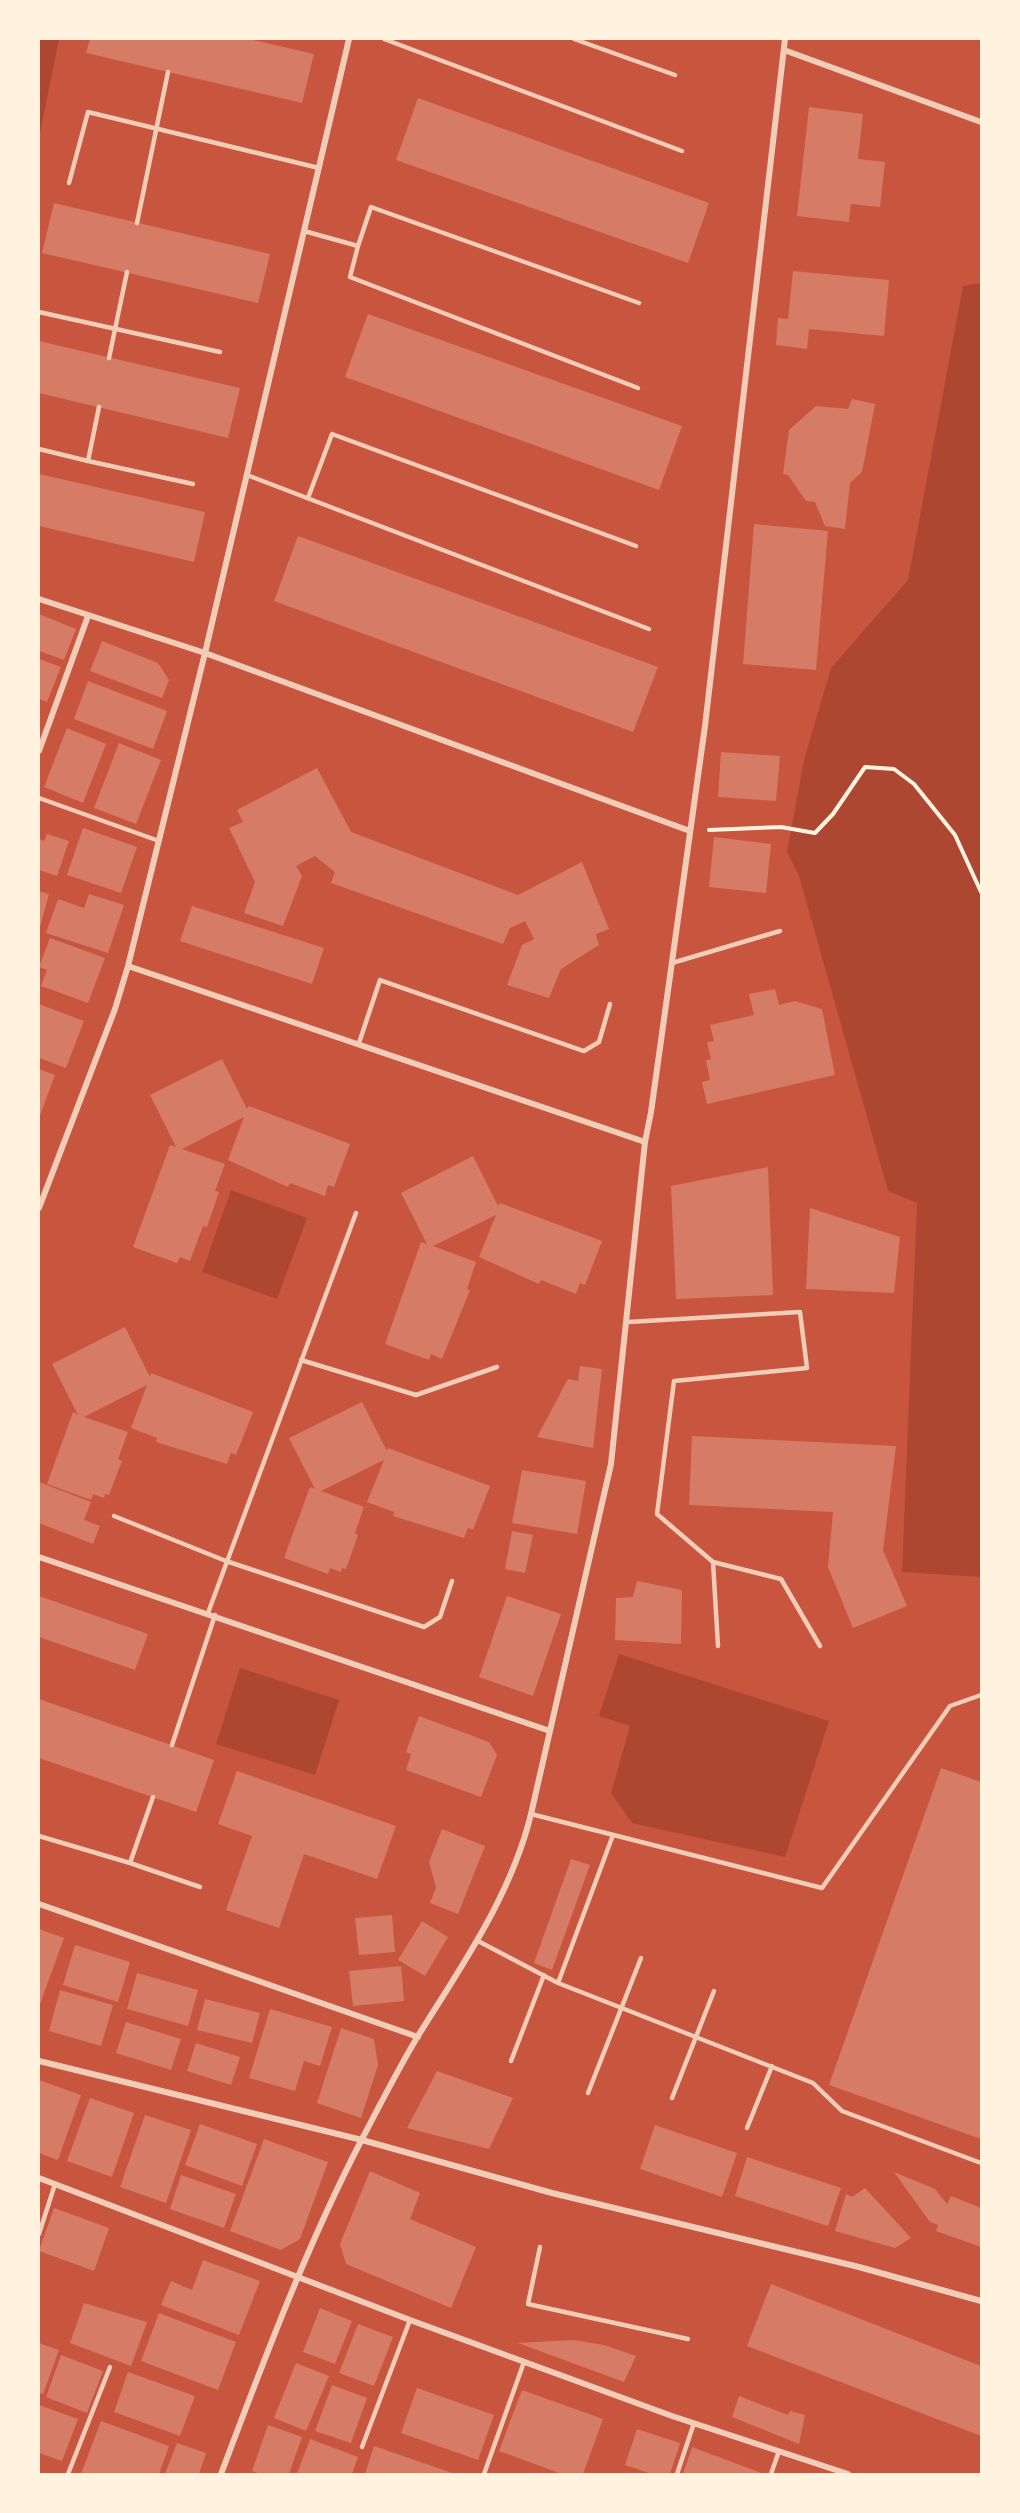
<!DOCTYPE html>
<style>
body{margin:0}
#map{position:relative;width:1020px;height:2513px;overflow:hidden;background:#c8553d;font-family:Manrope,sans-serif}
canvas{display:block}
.frame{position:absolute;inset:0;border:40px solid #fff3e0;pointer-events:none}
</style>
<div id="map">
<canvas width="1020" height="2513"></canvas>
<div class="frame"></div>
</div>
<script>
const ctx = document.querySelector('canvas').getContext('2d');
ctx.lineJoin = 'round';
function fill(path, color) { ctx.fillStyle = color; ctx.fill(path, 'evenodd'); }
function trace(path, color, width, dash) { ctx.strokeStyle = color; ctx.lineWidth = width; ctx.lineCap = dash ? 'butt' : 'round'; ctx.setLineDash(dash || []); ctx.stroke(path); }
const green = new Path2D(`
 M39 39H59L39 138Z
 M981 283V1577L902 1572 917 1203 888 1191 799 876 787 852 804 760 831 668 908 580 963 286Z
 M231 1190 307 1218 277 1299 202 1272Z
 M619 1654 829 1721 785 1857 632 1823 611 1793 630 1726 599 1716Z
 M240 1668 339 1700 315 1775 216 1744Z`);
const building = new Path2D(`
 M90 39H249L314 54 302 103 86 53Z
 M418 98 709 203 688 263 396 160Z
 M809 107 863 114 858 159 885 162 880 207 851 204 849 222 797 216Z
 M54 203 270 254 258 303 42 253Z
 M793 271 889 280 884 336 809 329 807 349 776 345 778 318 788 319Z
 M368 314 682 426 659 490 345 377Z
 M39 341 240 388 228 438 39 393Z
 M852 399 875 404 862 472 850 483 845 529 825 526 815 502 806 501 788 475 783 474 789 430 816 406 848 409Z
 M39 474 205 512 194 562 39 526Z
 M754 524 828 531 816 670 743 664Z
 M298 536 658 667 633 732 274 601Z
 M39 614 76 629 64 660 39 651Z
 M102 641 158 663 169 680 162 698 90 671Z
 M39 659 61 667 47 702 39 699Z
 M88 681 167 711 153 749 74 719Z
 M67 728 106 744 83 803 44 787Z
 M119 743 161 760 136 824 94 808Z
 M721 752 780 756 776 801 718 797Z
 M317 768 351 832 518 895 582 862 609 929 596 934 599 945 561 969 549 998 507 985 522 945 534 939 525 921 510 928 503 944 331 883 335 872 315 856 296 866 302 876 283 926 244 913 255 882 229 828 243 822 237 810Z
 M83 828 137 847 121 893 67 875Z
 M47 834 69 841 57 876 39 870V839L44 841Z
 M714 837 771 844 766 893 709 887Z
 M39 891 49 894 40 927 39 926Z
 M89 894 124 905 108 953 46 933 58 899 84 908Z
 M192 906 324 948 312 984 180 941Z
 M50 938 105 958 88 1003 41 986 47 970 39 967Z
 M775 989 779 1005 795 1001 822 1009 835 1075 707 1104 702 1082 710 1080 706 1060 711 1059 707 1042 714 1041 710 1025 754 1015 749 994Z
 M39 1004 84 1021 66 1068 39 1058Z
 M222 1059 247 1109 249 1106 350 1144 334 1187 328 1185 325 1196 290 1183 288 1187 228 1160 244 1117 182 1149 225 1164 215 1191 219 1192 207 1227 203 1226 190 1261 180 1257 177 1263 133 1247 170 1145 176 1147 150 1095Z
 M39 1069 55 1075 39 1118Z
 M473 1156 498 1206 500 1203 602 1241 585 1285 580 1283 576 1294 541 1280 539 1284 479 1257 496 1215 433 1246 476 1262 467 1289 470 1290 442 1359 431 1354 429 1360 385 1344 421 1242 427 1244 401 1193Z
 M768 1167 773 1295 676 1299 671 1186Z
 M810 1208 900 1237 894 1293 806 1289Z
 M125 1327 150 1377 151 1373 253 1412 236 1455 231 1453 227 1464 156 1442 157 1438 131 1428 147 1385 84 1417 128 1432 118 1459 122 1461 109 1495 105 1494 104 1498 93 1494 91 1500 47 1484 73 1412 78 1415 52 1364Z
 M580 1366 602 1369 593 1448 537 1437 568 1379 578 1381Z
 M362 1402 387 1451 388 1448 490 1486 473 1530 468 1528 464 1538 393 1516 394 1512 367 1502 384 1460 321 1491 364 1507 355 1533 358 1535 346 1569 342 1568 341 1572 330 1568 328 1574 284 1558 310 1487 315 1489 289 1438Z
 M692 1436 896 1446 883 1550 907 1606 853 1628 828 1567 833 1512 689 1505Z
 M522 1470 586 1481 577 1534 512 1523Z
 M39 1482 91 1502 84 1520 100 1526 93 1544 39 1523Z
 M512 1531 533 1535 525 1573 505 1569Z
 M637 1581 682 1590 681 1644 615 1640 616 1598 633 1597Z
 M39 1596 148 1634 135 1670 39 1637Z
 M507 1596 561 1614 533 1696 479 1677Z
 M39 1699 214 1760 196 1812 39 1758Z
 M419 1716 489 1742 497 1755 481 1797 406 1770 411 1754 406 1752Z
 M941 1768 981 1782V2139L829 2085Z
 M237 1771 396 1826 377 1879 304 1854 279 1928 226 1910 252 1836 218 1824Z
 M442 1829 485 1846 458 1914 430 1903 436 1887 429 1862Z
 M571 1859 590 1865 552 1970 534 1963Z
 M392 1915 395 1952 359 1955 355 1918Z
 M422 1921 448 1937 425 1976 398 1960Z
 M39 1929 64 1938 39 2007Z
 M75 1945 130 1962 118 2002 63 1985Z
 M401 1966 404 2001 353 2006 349 1971Z
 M137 1973 198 1990 188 2026 127 2009Z
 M60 1990 113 2005 101 2046 49 2031Z
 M205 1999 260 2013 252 2043 197 2030Z
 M270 2009 332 2027 320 2066 304 2061 295 2091 249 2078Z
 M126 2022 181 2039 171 2070 116 2053Z
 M341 2028 374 2039 378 2065 361 2118 317 2103Z
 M196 2043 240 2057 231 2085 187 2071Z
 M437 2071 513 2098 489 2149 407 2128Z
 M39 2080 81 2095 58 2160 39 2153Z
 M90 2098 134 2113 112 2177 67 2161Z
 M145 2115 191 2130 166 2203 120 2187Z
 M200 2124 257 2144 242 2186 185 2165Z
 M655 2125 737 2153 722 2197 640 2169Z
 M264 2139 328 2162 300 2239 281 2250 230 2231Z
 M747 2157 841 2188 828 2226 735 2196Z
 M370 2171 420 2193 410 2219 476 2247 451 2308 346 2264 340 2244Z
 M894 2172 935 2189 947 2204 951 2196 981 2208V2247L936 2231 938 2225 930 2222Z
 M181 2175 236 2194 224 2228 170 2209Z
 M865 2188 911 2238 895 2248 835 2231 846 2194 852 2197Z
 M54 2208 109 2228 94 2271 39 2251Z
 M203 2260 260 2281 239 2335 161 2305 171 2281 192 2290Z
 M771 2284 981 2366V2436L747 2346Z
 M84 2303 147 2322 131 2366 70 2343Z
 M320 2308 352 2321 335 2364 303 2352Z
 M159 2313 236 2342 218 2390 141 2361Z
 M358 2324 393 2337 374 2386 339 2373Z
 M574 2340 604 2345 636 2356 624 2382 518 2343Z
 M39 2343 59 2350 43 2394 39 2393Z
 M61 2355 103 2371 87 2413 46 2397Z
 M296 2363 329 2376 306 2431 274 2418Z
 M128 2372 195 2396 180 2436 114 2412Z
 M332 2385 367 2398 351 2443 315 2431Z
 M417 2388 494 2415 478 2460 401 2433Z
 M522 2390 603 2419 583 2474H562L499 2451Z
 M739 2396 788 2415 790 2411 805 2415 799 2444 732 2417Z
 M39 2405 78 2419 62 2461 39 2453Z
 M101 2421 169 2446 159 2474H81Z
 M268 2425 302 2437 289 2474H261L252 2471Z
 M637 2429 680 2443 670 2474H652L625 2465Z
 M310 2439 358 2457 352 2474H297Z
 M177 2443 206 2453 199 2474H165Z
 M374 2446 455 2474H365Z
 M692 2447 764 2474H683Z`);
const path = new Path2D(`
 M709 830 781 827 815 833 833 814 865 767 894 769 914 784 955 835 981 892`);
const service = new Path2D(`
 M384 39 682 151
 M574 39 675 75
 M69 183 88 112 319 168
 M137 223 168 72
 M304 231 358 246 350 277 638 388
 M358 246 371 207 639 303
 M39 312 220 352
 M109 358 127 272
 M99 407 88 461 193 484
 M39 449 88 461
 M247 475 649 629
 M308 498 332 434 636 546
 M39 798 159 841
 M672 963 780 931
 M359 1043 380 980 584 1051 599 1042 610 1004
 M628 1322 800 1312 807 1368 674 1381 657 1514 713 1562 718 1646
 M301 1360 416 1395 497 1367
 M114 1516 226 1561 424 1627 440 1617 452 1581
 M713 1562 781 1579 820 1646
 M208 1613 356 1213
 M172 1745 215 1615
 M531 1814 822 1888 950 1706 981 1695
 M39 1836 130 1863 153 1797
 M130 1863 200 1887
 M478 1941 558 1983 813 2083 842 2111 981 2163
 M558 1983 613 1835
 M511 2061 544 1975
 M588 2093 641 1958
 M672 2098 714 1991
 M747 2128 772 2066
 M39 2234 55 2184
 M540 2247 528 2304 688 2339
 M362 2447 410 2320
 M68 2474 110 2367
 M484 2474 524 2362
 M677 2474 694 2423
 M771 2474 779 2451`);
const minor = new Path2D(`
 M784 50 981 122
 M39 599 205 653 690 831
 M39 751 88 616
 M128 966 645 1142
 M39 1208 115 1009 128 966 205 653 349 39
 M39 1557 550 1731
 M39 1904 418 2037
 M39 2061 362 2140 552 2193 859 2267 981 2301
 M39 2178 410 2320 672 2416 848 2474
 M221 2474C264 2360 306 2247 362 2139 380 2105 398 2069 418 2036 462 1965 511 1896 531 1814L611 1464 645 1142 651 1112 705 726 785 39`);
fill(green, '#ae4732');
fill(building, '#d67c66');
trace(path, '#fff3e0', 4);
trace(service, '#f1ccb7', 4.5);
trace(minor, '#f1ccb7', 6);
</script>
